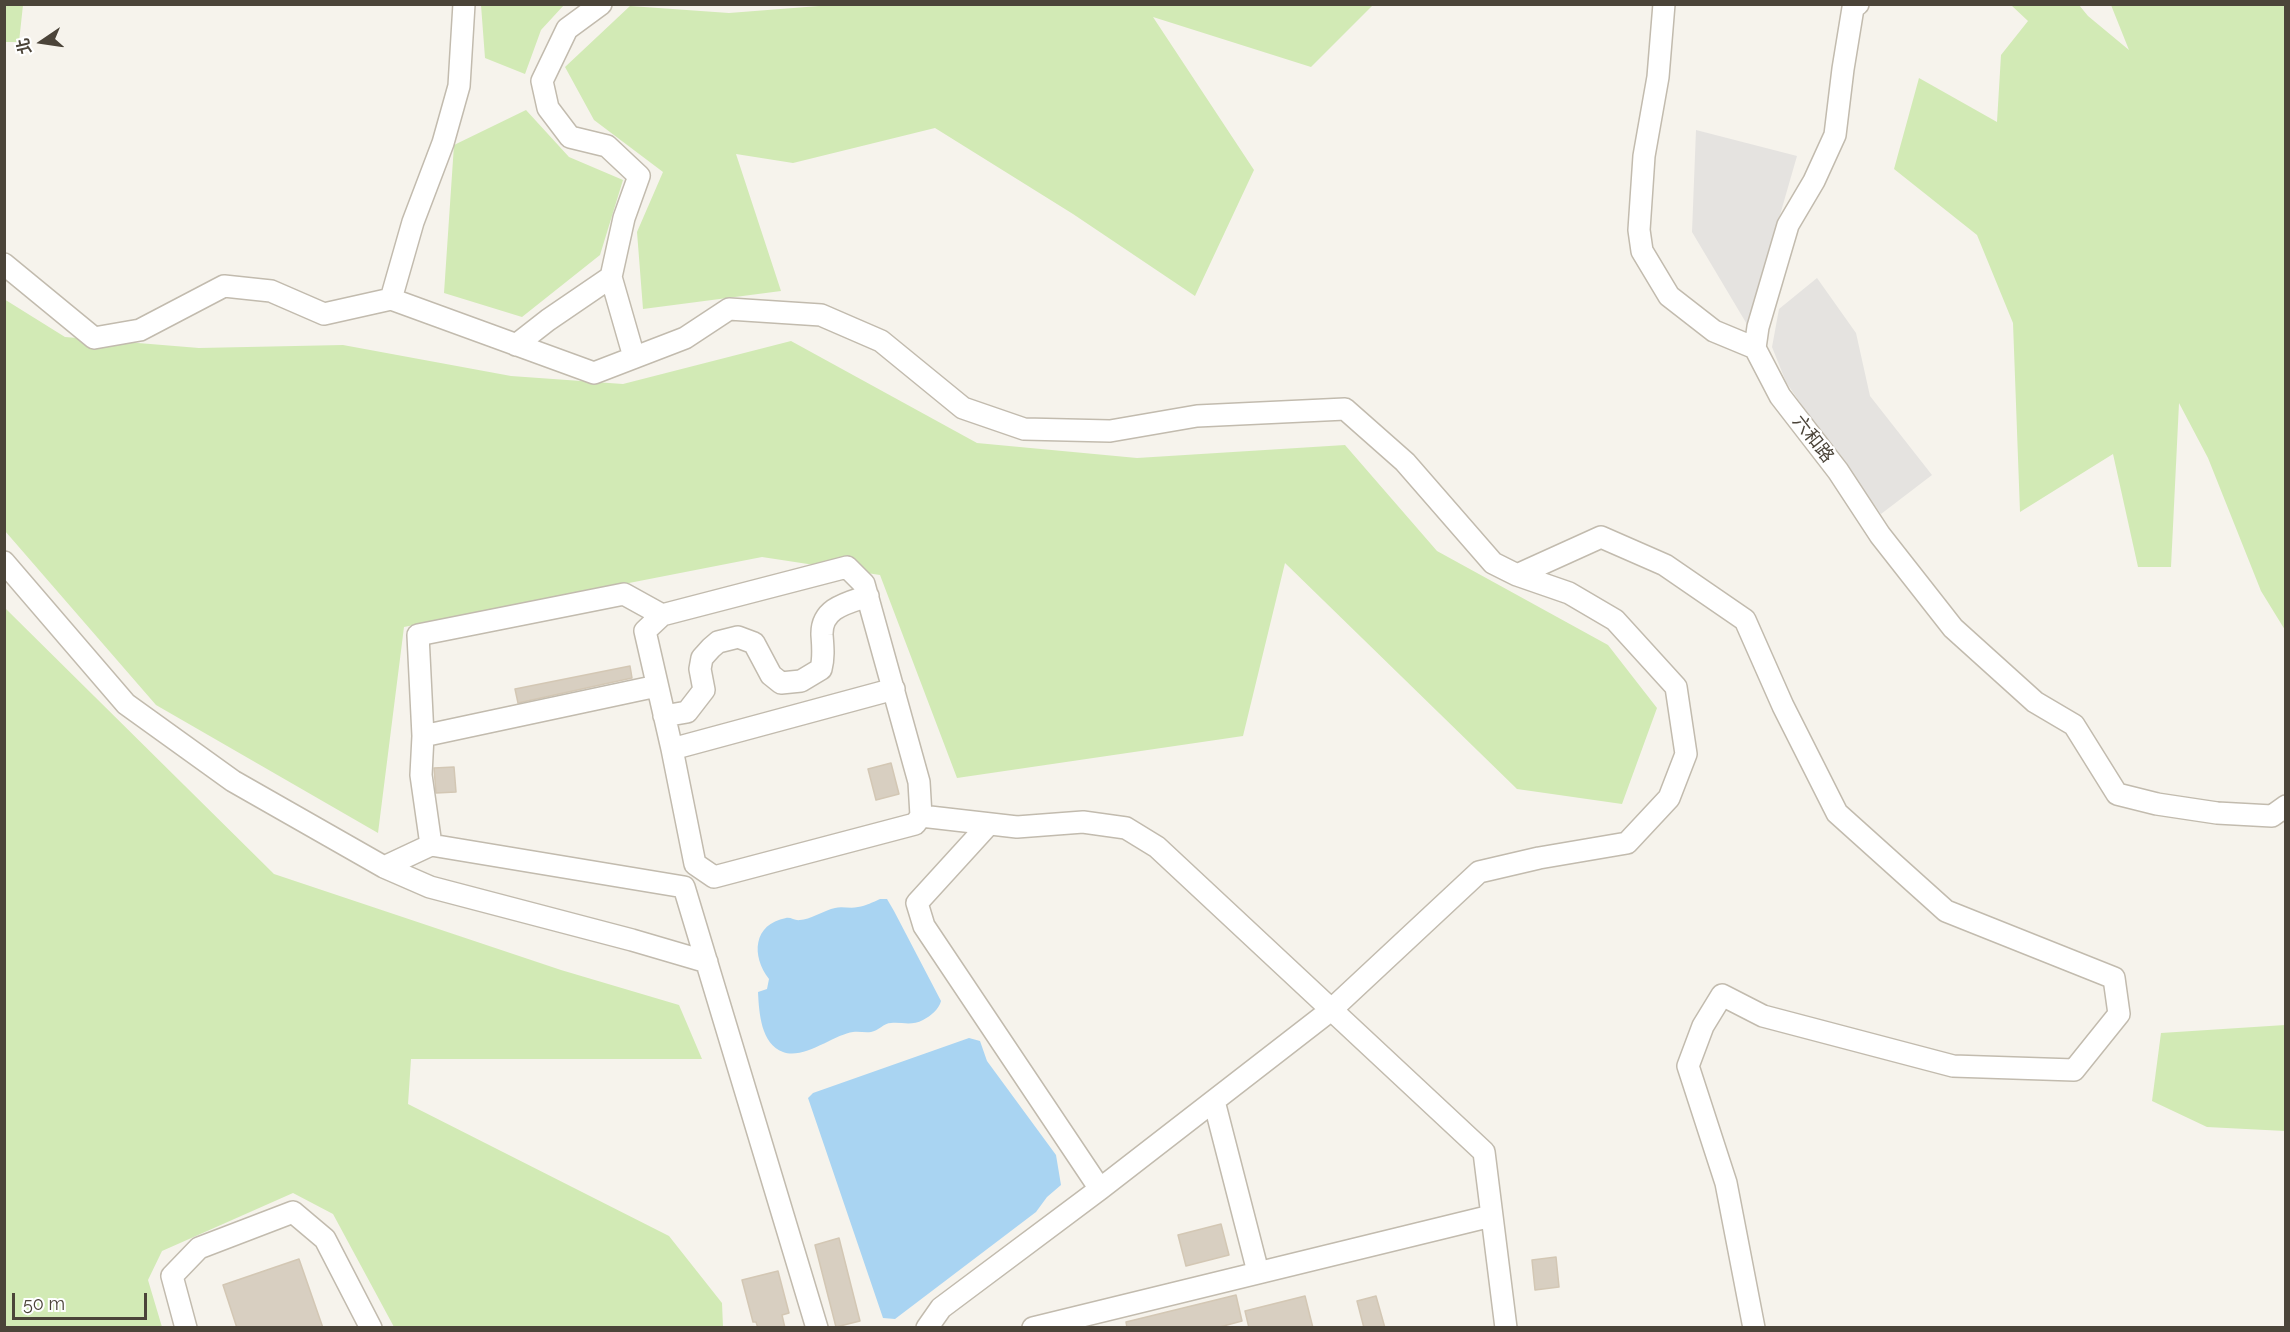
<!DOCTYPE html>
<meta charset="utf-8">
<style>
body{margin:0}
#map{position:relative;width:2290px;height:1332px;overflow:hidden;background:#f6f3ec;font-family:Raleway,"Noto Sans TC",sans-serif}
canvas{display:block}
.frame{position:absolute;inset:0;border:6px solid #4b4439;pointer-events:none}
.north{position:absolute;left:12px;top:12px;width:60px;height:60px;-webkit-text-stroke:4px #fff;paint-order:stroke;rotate:257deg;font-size:16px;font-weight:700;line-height:24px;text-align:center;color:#4b4439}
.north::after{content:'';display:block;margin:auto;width:21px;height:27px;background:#4b4439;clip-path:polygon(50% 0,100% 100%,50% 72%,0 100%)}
.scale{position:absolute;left:12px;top:1293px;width:135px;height:27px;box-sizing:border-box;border:3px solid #4b4439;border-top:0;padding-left:8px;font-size:18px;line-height:21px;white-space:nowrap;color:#4b4439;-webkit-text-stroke:4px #fff;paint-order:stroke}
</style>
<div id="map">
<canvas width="2290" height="1332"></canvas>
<div class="frame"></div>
<div class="north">北</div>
<div class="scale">50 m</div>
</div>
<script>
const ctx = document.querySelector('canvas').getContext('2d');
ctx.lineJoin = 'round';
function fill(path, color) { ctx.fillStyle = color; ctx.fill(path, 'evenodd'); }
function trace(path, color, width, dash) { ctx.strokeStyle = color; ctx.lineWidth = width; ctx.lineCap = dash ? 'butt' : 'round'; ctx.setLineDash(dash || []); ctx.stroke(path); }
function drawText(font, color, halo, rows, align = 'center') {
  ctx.font = font + ' Raleway,"Noto Sans TC",sans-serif'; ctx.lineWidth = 4.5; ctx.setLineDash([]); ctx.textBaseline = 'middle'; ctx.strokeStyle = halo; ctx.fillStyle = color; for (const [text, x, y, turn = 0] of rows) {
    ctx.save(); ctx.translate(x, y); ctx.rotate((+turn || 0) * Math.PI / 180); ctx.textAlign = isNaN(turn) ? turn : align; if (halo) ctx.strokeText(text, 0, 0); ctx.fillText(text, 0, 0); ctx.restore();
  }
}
const green = new Path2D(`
 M5 4 23 5 19 42H5Z
 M481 5V4L564 5 541 30 525 74 485 58Z
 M832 5V4L1373 5 1311 67 1153 17 1254 170 1195 296 1073 214 935 128 793 163 736 154 781 291 643 309 637 232 663 172 594 120 565 67 630 6 729 13Z
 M2011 5H2079L2088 16 2129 50 2111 5H2285V630L2261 591 2208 458 2179 403 2171 567H2138L2113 454 2020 512 2013 323 1977 235 1894 169 1919 78 1997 122 2001 55 2028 21Z
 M526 110 569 157 623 180 600 255 522 317 444 293 454 145Z
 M4 299 65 337 199 348 343 345 511 376 623 384 791 341 977 443 1137 458 1345 445 1437 551 1608 645 1657 708 1622 804 1517 789 1285 563 1243 736 957 778 880 575 762 557 404 627 378 833 156 705 5 531Z
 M5 608 274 874 561 970 679 1005 702 1059H411L408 1104 669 1236 722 1303 723 1327H394L333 1214 293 1193 162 1251 148 1280 162 1327H5Z
 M2285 1025V1131L2207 1127 2152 1101 2161 1033Z`);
const parking = new Path2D(`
 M1696 130 1797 156 1748 326 1692 232Z
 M1817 278 1856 333 1870 396 1932 475 1881 514 1828 444 1786 382 1772 347 1779 309Z`);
const water = new Path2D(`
 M880 899H887L894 911 941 1001C939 1009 931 1016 923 1020 912 1026 902 1022 891 1023 884 1023 878 1031 871 1032 865 1033 859 1031 853 1032 835 1034 804 1060 783 1052 761 1044 759 1013 758 992L767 989 769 979C751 956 753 924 786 918 791 917 795 921 800 920 809 920 825 910 835 908 842 906 850 909 858 907 866 906 873 902 880 899Z
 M969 1038 980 1041 987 1061 1056 1155 1061 1185 1047 1197 1036 1212 895 1319 883 1318 808 1098 813 1093Z`);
const building = new Path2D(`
 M630 666 632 678 518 703 515 689Z
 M891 763 899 794 876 800 868 769Z
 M454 767 456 792 436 793 434 768Z
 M1221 1224 1229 1255 1186 1266 1178 1235Z
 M839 1238 860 1321 836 1327 815 1245Z
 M1556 1257 1559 1287 1535 1290 1532 1260Z
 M299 1259 323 1328H237L223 1285Z
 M778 1271 789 1313 782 1315 785 1328H758L756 1322H753L742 1280Z
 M1236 1295 1242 1321 1216 1328H1127L1126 1322Z
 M1305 1296 1313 1328H1249L1245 1311Z
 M1376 1296 1385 1328H1364L1357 1301Z`);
const minor = new Path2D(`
 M601 4 567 29 542 81 548 108 570 137 607 146 639 176 624 218 611 277 634 357
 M1664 4 1658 77 1644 156 1639 230 1642 251 1669 296 1714 331 1755 348
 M1858 4 1853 8 1843 69 1835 135 1814 181 1788 225 1758 327 1755 348 1780 396 1838 471 1880 535 1953 628 2035 702 2074 725 2117 794 2157 804 2217 813 2272 816 2286 806
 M4 264 94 338 140 330 224 286 271 291 324 314 391 299 594 373 685 338 729 309 821 315 881 341 963 408 1024 429 1110 431 1197 416 1345 409 1405 462 1493 563 1517 575 1569 593 1615 620 1676 687 1686 754 1669 798 1627 843 1539 858 1479 872 1331 1010 1100 1189 941 1308 927 1328
 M391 299 413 222 443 143 459 86 464 4
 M516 345 548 320 611 277
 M4 562 126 704 233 781 384 867 431 845 684 887 817 1328
 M1517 575 1601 537 1665 565 1745 620 1783 706 1837 813 1946 911 2114 978 2119 1014 2074 1070 1953 1066 1763 1016 1722 995 1703 1026 1688 1066 1726 1183 1754 1328
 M664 716 687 712 704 690 700 669 702 658 711 648 718 642 738 637 754 643 771 675 781 683 801 681 821 669C824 657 823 648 822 635 821 608 847 603 868 596
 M423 736 657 686
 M672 749 894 689
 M921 816 915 824 714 877 695 864 672 749 645 631 662 615 847 567 864 584 919 782 921 816 1017 827 1083 822 1126 828 1157 847 1484 1152 1506 1328
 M989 824 917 903 924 926 1100 1189
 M431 845 421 775 423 736 418 635 624 594 662 615
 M384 867 430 887 632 940 707 962
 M1214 1101 1258 1272
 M186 1328 172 1276 199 1248 293 1212 325 1239 371 1328
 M1033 1328 1491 1216`);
const streetNames = [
 ["六和路",1813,439,52]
];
fill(green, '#d2eab5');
fill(parking, '#e5e3e0');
fill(water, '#a9d4f2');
fill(building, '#d8cfc1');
trace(building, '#d3c7b4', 1.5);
trace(minor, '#c2bbae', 24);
trace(minor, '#fff', 21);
drawText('18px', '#4b4439', '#fff', streetNames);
</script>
